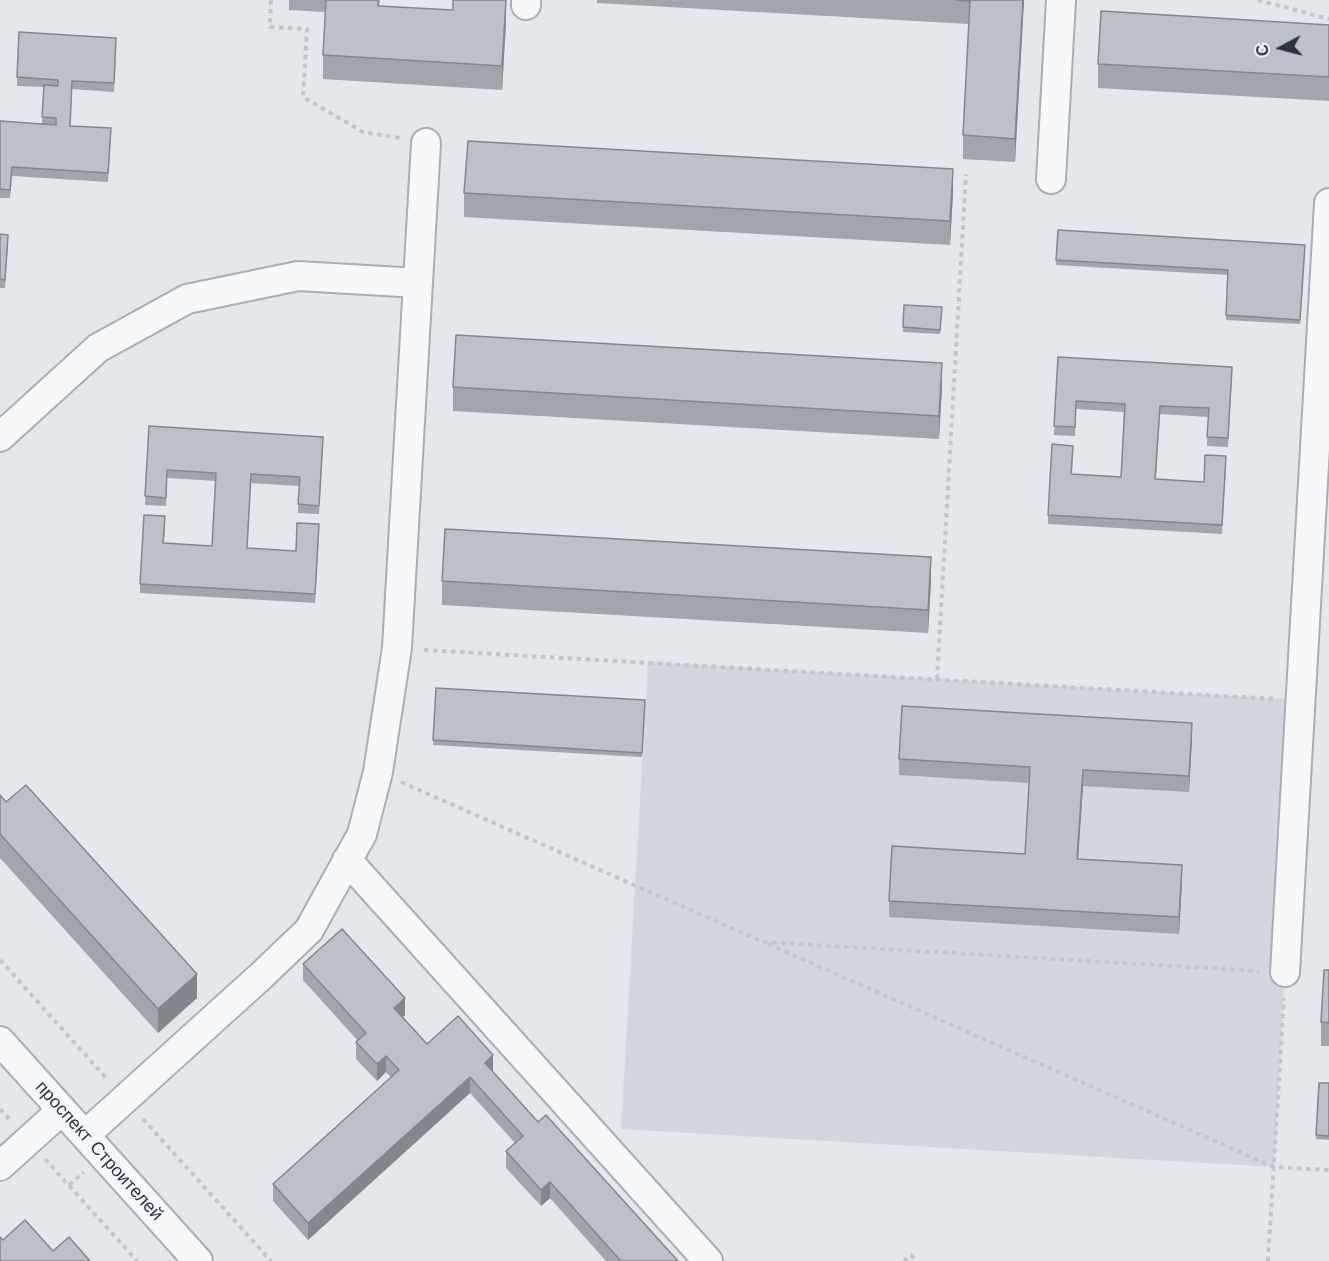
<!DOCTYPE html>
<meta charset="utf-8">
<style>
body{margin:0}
#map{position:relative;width:1329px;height:1261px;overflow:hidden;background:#e4e7ec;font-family:"Work Sans",sans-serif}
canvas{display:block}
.north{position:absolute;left:1251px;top:18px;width:60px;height:60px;-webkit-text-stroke:4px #f4f6f9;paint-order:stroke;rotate:263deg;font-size:16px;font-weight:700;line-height:24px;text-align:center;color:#2b3445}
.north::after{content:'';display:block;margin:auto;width:21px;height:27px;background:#2b3445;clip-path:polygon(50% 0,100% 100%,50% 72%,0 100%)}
</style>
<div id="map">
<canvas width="1329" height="1261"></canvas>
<div class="north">С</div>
</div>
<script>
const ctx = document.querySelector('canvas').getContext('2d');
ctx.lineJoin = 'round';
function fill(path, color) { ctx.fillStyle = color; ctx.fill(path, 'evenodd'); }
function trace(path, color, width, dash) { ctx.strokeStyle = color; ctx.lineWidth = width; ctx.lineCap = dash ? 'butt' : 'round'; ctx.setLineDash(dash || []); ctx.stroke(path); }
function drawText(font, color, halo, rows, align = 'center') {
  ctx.font = font + ' "Work Sans",sans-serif'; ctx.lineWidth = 4.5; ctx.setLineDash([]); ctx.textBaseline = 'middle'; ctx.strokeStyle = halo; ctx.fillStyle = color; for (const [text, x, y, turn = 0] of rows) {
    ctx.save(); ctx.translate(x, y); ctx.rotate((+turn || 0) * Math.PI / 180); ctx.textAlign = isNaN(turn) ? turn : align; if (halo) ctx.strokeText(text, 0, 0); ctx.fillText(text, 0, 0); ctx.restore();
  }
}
const built = new Path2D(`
 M648 662 1300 700 1274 1167 621 1129Z`);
const path = new Path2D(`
 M271 0 270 27 307 29 303 97 363 132 400 138
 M1258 0 1329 19
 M424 650 1276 699
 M937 679 966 174
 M401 782 763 942 1259 971
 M768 944 1274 1167 1329 1170
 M0 960 108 1080
 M0 1109 12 1122
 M143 1119 271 1261
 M45 1159 137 1261
 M69 1185 84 1172
 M904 1261 911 1255 916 1261
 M1268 1261 1284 998`);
const minor = new Path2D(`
 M526 5V0
 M1051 179 1061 0
 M0 437 98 348 187 299 298 276 418 283
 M347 860 708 1261
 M1285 972 1329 203
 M0 1041 198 1261
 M85 1135 261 976 309 930 362 834 378 772 397 648 426 143
 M0 1166 62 1110`);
const wall = new Path2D(`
 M289 0H380L379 6 506 22 502 90 323 79V55L325 12 289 10Z
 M597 0H1024L1015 162 963 159V135L969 24 597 3Z
 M1329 25V101L1098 88V64Z
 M116 47 114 92 72 89 70 126 111 137 108 182 12 176 10 198H0V121L42 124 44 87 17 86V77Z
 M464 193H953L950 245 464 217Z
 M1058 230 1305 245 1300 324 1226 320 1228 275 1056 265Z
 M0 234 8 243 5 288H0Z
 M904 305 942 307 940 334 903 332Z
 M1058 357 1232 376 1228 447 1207 446 1208 417 1160 414 1156 479 1204 482 1226 465 1222 534 1048 524V515L1073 454 1072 474 1121 477 1124 412 1076 409 1075 436 1054 435Z
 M453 387H942L939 439 453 411Z
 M149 426 323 445 319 514 298 513 299 486 251 483 247 548 296 551 319 533 315 603 140 593V584L165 525 164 543 212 546 216 481 167 478 166 506 145 505Z
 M442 581H931L928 633 442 605Z
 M436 688 645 700 642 757 433 745Z
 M1192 739 1189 792 1083 786 1078 859 1182 882 1179 934 889 917V901L1025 854 1029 783 899 775V759Z
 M0 795 197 998 158 1033 0 858Z
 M303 964 405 1015 403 1017 427 1044 493 1072 538 1122 678 1261H606L550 1198 541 1206 506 1168V1151L515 1143 470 1093 308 1240 273 1201V1184L391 1077 386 1072 377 1081 356 1059V1042L358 1041 303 980Z
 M1329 970V1046H1321V1022Z
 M1319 1083H1329V1140L1316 1139Z`);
const shadedWall = new Path2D(`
 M506 0V22L502 90V66Z
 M1023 0H1024L1015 162V139Z
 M953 169V193L950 245V221Z
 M942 363V387L939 439V416Z
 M931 557V581L928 633V610Z
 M1192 723V739L1189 792V776Z
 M1083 770V786L1077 876V859Z
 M1182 865V882L1179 934V917Z
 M197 974V998L158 1033V1009Z
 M405 998V1015L394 1024V1008Z
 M493 1055V1072L485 1063Z
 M386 1056V1072L377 1081V1064Z
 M470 1077V1093L308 1240V1223Z
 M550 1182V1198L541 1206V1190Z`);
const building = new Path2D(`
 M326 0H378V6L453 10V0H506L502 66 323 55Z
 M957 0H1023L1015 139 963 135 970 1Z
 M1101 11 1329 25V77L1098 64Z
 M19 32 116 38 114 83 72 81 70 126 111 128 108 173 12 167 10 190 0 189V121L56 125V118L42 117 44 85 58 86V80L17 77Z
 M468 141 953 169 950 221 464 193Z
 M1058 230 1305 245 1300 320 1226 315 1228 270 1056 260Z
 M0 234 8 235 5 280 0 279Z
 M904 305 942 307 940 330 903 327Z
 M456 335 942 363 939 416 453 387Z
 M1058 357 1232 367 1228 438 1207 437 1209 408 1160 406 1155 479 1204 482 1205 455 1226 456 1222 525 1048 515 1052 444 1073 446 1071 474 1121 477 1125 404 1076 401 1075 427 1054 426Z
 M149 426 323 437 319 506 298 504 300 477 251 474 247 548 296 551 297 523 319 524 315 594 140 584 144 515 165 516 163 543 212 546 216 473 167 470 166 498 145 496Z
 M445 529 931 557 928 610 442 581Z
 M436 688 645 700 642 753 433 740Z
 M902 706 1192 723 1189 776 1083 770 1077 859 1182 865 1179 917 889 901 892 846 1025 854 1030 767 899 759Z
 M26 785 197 974 158 1009 0 834V795L6 802Z
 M342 929 405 998 394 1008 427 1044 458 1016 493 1055 485 1063 538 1122 546 1115 678 1261H621L550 1182 541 1190 506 1151 523 1136 470 1077 308 1223 273 1184 399 1070 386 1056 377 1064 356 1042 366 1033 303 964Z
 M1324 970H1329V1023L1321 1022Z
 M1319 1083H1329V1136L1316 1135Z
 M25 1220 53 1251 69 1237 90 1261H0V1237L3 1240Z`);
const streetNames = [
 ["проспект Строителей",99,1151,48]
];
fill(built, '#d2d6de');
trace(minor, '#a9aeb7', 32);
trace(path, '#c2c5cb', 4, [4.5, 4.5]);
trace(minor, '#f7f8fa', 28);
fill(wall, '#a1a5ae');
fill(shadedWall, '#83868d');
fill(building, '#bbc0ca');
trace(building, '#83868d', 1.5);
drawText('18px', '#2b3445', '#f4f6f9', streetNames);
</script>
